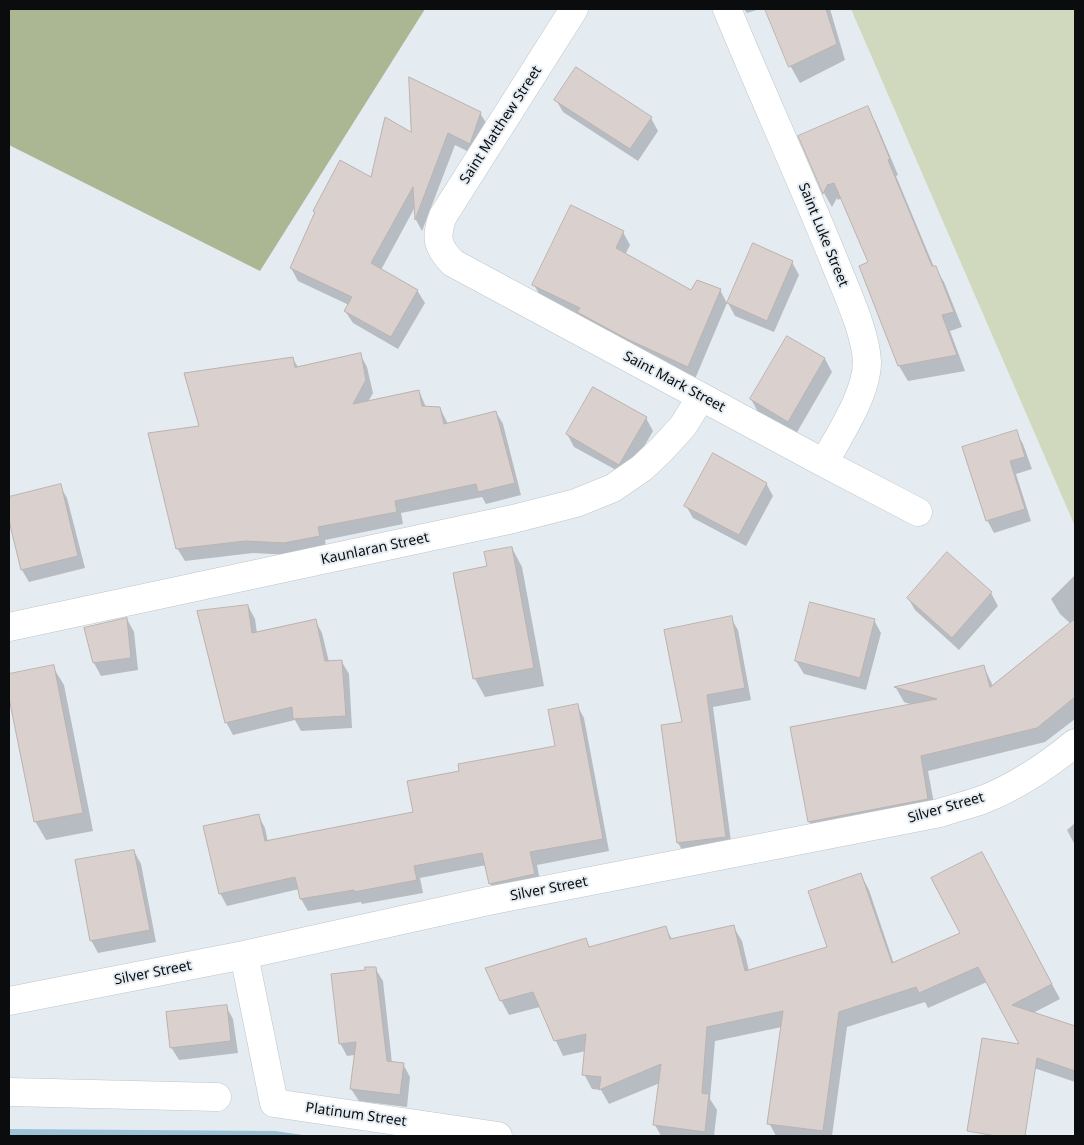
<!DOCTYPE html>
<style>
body{margin:0}
#map{position:relative;width:1084px;height:1145px;overflow:hidden;background:#e4ecf2;font-family:"Noto Sans",sans-serif}
canvas{display:block}
.frame{position:absolute;inset:0;border:10px solid #0a0c0e;pointer-events:none}
</style>
<div id="map">
<canvas width="1084" height="1145"></canvas>
<div class="frame"></div>
</div>
<script>
const ctx = document.querySelector('canvas').getContext('2d');
ctx.lineJoin = 'round';
function fill(path, color) { ctx.fillStyle = color; ctx.fill(path, 'evenodd'); }
function trace(path, color, width, dash) { ctx.strokeStyle = color; ctx.lineWidth = width; ctx.lineCap = dash ? 'butt' : 'round'; ctx.setLineDash(dash || []); ctx.stroke(path); }
function drawText(font, color, halo, rows, align = 'center') {
  ctx.font = font + ' "Noto Sans",sans-serif'; ctx.lineWidth = 4; ctx.setLineDash([]); ctx.textBaseline = 'middle'; ctx.strokeStyle = halo; ctx.fillStyle = color; for (const [text, x, y, turn = 0] of rows) {
    ctx.save(); ctx.translate(x, y); ctx.rotate((+turn || 0) * Math.PI / 180); ctx.textAlign = isNaN(turn) ? turn : align; if (halo) ctx.strokeText(text, 0, 0); ctx.fillText(text, 0, 0); ctx.restore();
  }
}
const green = new Path2D(`
 M851 9H1075V523L1074 524Z`);
const forest = new Path2D(`
 M9 9H425L260 271 9 145Z`);
const water = new Path2D(`
 M9 1129 275 1131 310 1136H9Z`);
const shadow = new Path2D(`
 M744 9H760L747 13Z
 M766 9H830L845 60 800 83 791 67Z
 M556 100 651 118 658 131 638 161 563 112Z
 M867 108 876 123 898 175 896 176 934 267H935L944 282 962 327 950 331 965 371 908 381 899 366 870 262 842 198 838 200 837 198 832 207 824 193 800 137Z
 M480 113 488 126 477 156 455 145 422 231 416 220 415 207 381 270 417 290 425 303 398 349 353 323 345 311 349 305 298 281 291 268 316 214 314 211 371 179 413 134Z
 M623 232 630 245 625 255 692 291 720 290 727 303 695 379 541 297 534 285Z
 M792 262 799 275 774 332 735 316 728 303Z
 M787 338 825 359 832 372 796 434 758 412 751 399Z
 M360 354 367 367 373 393 368 402 419 391 426 407 440 408 448 424 496 412 503 424 521 495 486 504 482 497 401 513 403 524 325 540 326 548 291 555 253 553 185 561 177 548 200 427 293 359 298 367Z
 M646 418 653 431 627 476 574 447 567 434Z
 M1016 432 1023 444 1032 469 1016 474 1031 521 994 533 987 520Z
 M766 483 773 496 746 546 693 518 686 506Z
 M60 486 67 498 85 568 29 582 22 570 9 518V498Z
 M512 548 522 567 544 686 485 697 475 679 455 574 489 568Z
 M947 554 991 593 998 606 959 650 915 610 908 598Z
 M1075 575V719L1045 742 928 771 936 814 817 836 809 821 913 705 904 702 896 688 984 667 993 686 1071 624 1060 614 1051 599Z
 M248 606 255 619 257 633 315 620 322 633 329 662H342L349 674 352 728 301 731 295 720 233 735 226 722Z
 M731 618 738 630 751 700 713 707 732 849 685 855 678 843 683 723Z
 M127 619 134 632 138 670 101 676 94 663 86 629Z
 M874 620 881 633 866 690 804 674 796 661Z
 M53 667 64 685 93 831 46 840 35 821 9 692V675Z
 M577 705 584 718 609 851 537 865 541 886 497 895 490 883 486 865 420 878 423 893 362 904 361 902 308 911 301 899 299 889 227 906 220 893 258 815 265 828 268 842 415 813 461 772 556 747Z
 M1075 823V845L1067 830Z
 M134 851 141 864 156 942 98 953 91 940Z
 M990 868 1060 999 1033 1013 1075 1027V1082L1034 1068 987 982 928 1008 925 1002 847 1027 832 1136H776L769 1123 782 1027 715 1041 710 1099 717 1110 714 1136H661L655 1125 660 1083 609 1104 601 1090 592 1089 584 1074 586 1051 563 1056 540 1007 509 1015 501 1000 585 940 590 948 665 927 672 939 733 926 742 941 749 971 829 948 861 875 869 890 894 964 962 934Z
 M375 968 383 981 392 1063 403 1064 410 1077 407 1107 359 1101 351 1089 355 1055 347 1056 340 1043 366 971Z
 M226 1006 233 1019 238 1053 179 1060 171 1047Z`);
const building = new Path2D(`
 M765 9H826L837 44 789 67Z
 M576 67 652 117 630 149 554 100Z
 M409 77 481 112 470 144 448 133 415 220 413 187 371 263 418 290 391 337 344 311 352 297 290 268 315 212 313 211 340 160 371 177 385 117 411 132Z
 M868 106 890 159 888 160 932 266H936L954 312 942 315 957 355 898 366 859 266 868 262 834 183 828 185V184L823 194 798 136Z
 M571 205 624 231 616 248 691 290 697 280 721 289 688 367 627 339 577 312 580 308 532 285Z
 M753 243 793 261 767 321 727 303Z
 M787 336 825 358 788 422 750 399Z
 M361 353 366 380 353 404 419 390 422 406 440 407 444 424 496 411 515 483 478 492 476 484 395 501 397 512 318 527 320 536 284 543 245 541 176 549 148 433 199 426 184 373 293 357 295 367Z
 M593 387 647 417 619 465 566 434Z
 M1017 430 1025 457 1010 461 1025 509 986 521 962 447Z
 M713 453 767 483 739 535 684 506Z
 M61 484 78 556 21 570 9 521V497Z
 M512 547 534 668 473 679 453 573 487 566 484 552Z
 M947 552 992 592 952 638 907 598Z
 M810 602 875 619 860 678 795 661Z
 M248 605 252 633 316 619 325 661 342 660 346 716 293 719 292 707 225 723 197 611Z
 M732 616 745 688 707 695 726 837 677 843 661 725 682 722 664 630Z
 M127 618 131 658 93 663 84 628Z
 M1075 619V697L1037 728 921 756 928 799 808 822 790 727 937 699 894 687 984 665 990 687Z
 M54 665 83 813 34 822 9 698V674Z
 M578 704 603 839 530 852 535 874 489 884 482 853 414 866 417 880 354 892V890L300 899 295 877 219 894 203 826 259 814 265 841 413 812 407 781 459 771 458 764 555 746 548 710Z
 M134 850 150 930 90 941 75 860Z
 M982 852 1052 984 1012 1005 1075 1026V1071L1037 1058 1025 1136H996L967 1131 982 1038 1019 1044 978 967 919 993 916 987 839 1012 823 1131 767 1124 783 1011 707 1027 702 1093 709 1094 705 1132 653 1125 661 1064 599 1090 601 1077 582 1075 586 1034 554 1041 533 992 500 1001 485 968 586 938 589 947 666 926 670 939 734 925 745 971 827 947 808 891 861 873 892 963 960 933 931 878Z
 M365 967H376L387 1061 404 1063 400 1095 350 1089 356 1042 339 1044 331 974 365 970Z
 M227 1005 231 1041 170 1048 166 1012Z`);
const minor = new Path2D(`
 M574 9 443 216C435 237 437 247 453 263L824 463 918 512
 M727 9C761 92 799 174 833 258 844 286 866 332 867 362 867 394 839 435 824 463
 M9 627 513 519 576 503 613 488 642 468 662 449 683 426 701 397
 M244 955 274 1103 498 1136
 M9 1001 244 955 488 901 940 813C954 808 968 805 982 800 1016 787 1047 766 1075 743
 M9 1092 217 1097`);
const streetNames = [
 ["Saint Matthew Street",501,125,-57],
 ["Saint Luke Street",823,235,68],
 ["Saint Mark Street",674,382,28],
 ["Kaunlaran Street",375,549,-12],
 ["Silver Street",946,808,-16],
 ["Silver Street",549,889,-11],
 ["Silver Street",153,973,-11],
 ["Platinum Street",356,1115,8]
];
fill(green, '#d0d8be');
fill(forest, '#abb693');
fill(water, '#9cc2d7');
fill(shadow, '#0003');
fill(building, '#dad0cd');
trace(building, '#bbb2af', 1);
trace(minor, '#bdc5ca', 29);
trace(minor, '#fff', 28);
drawText('14px', '#0a0c0e', '#e4ecf2', streetNames);
</script>
